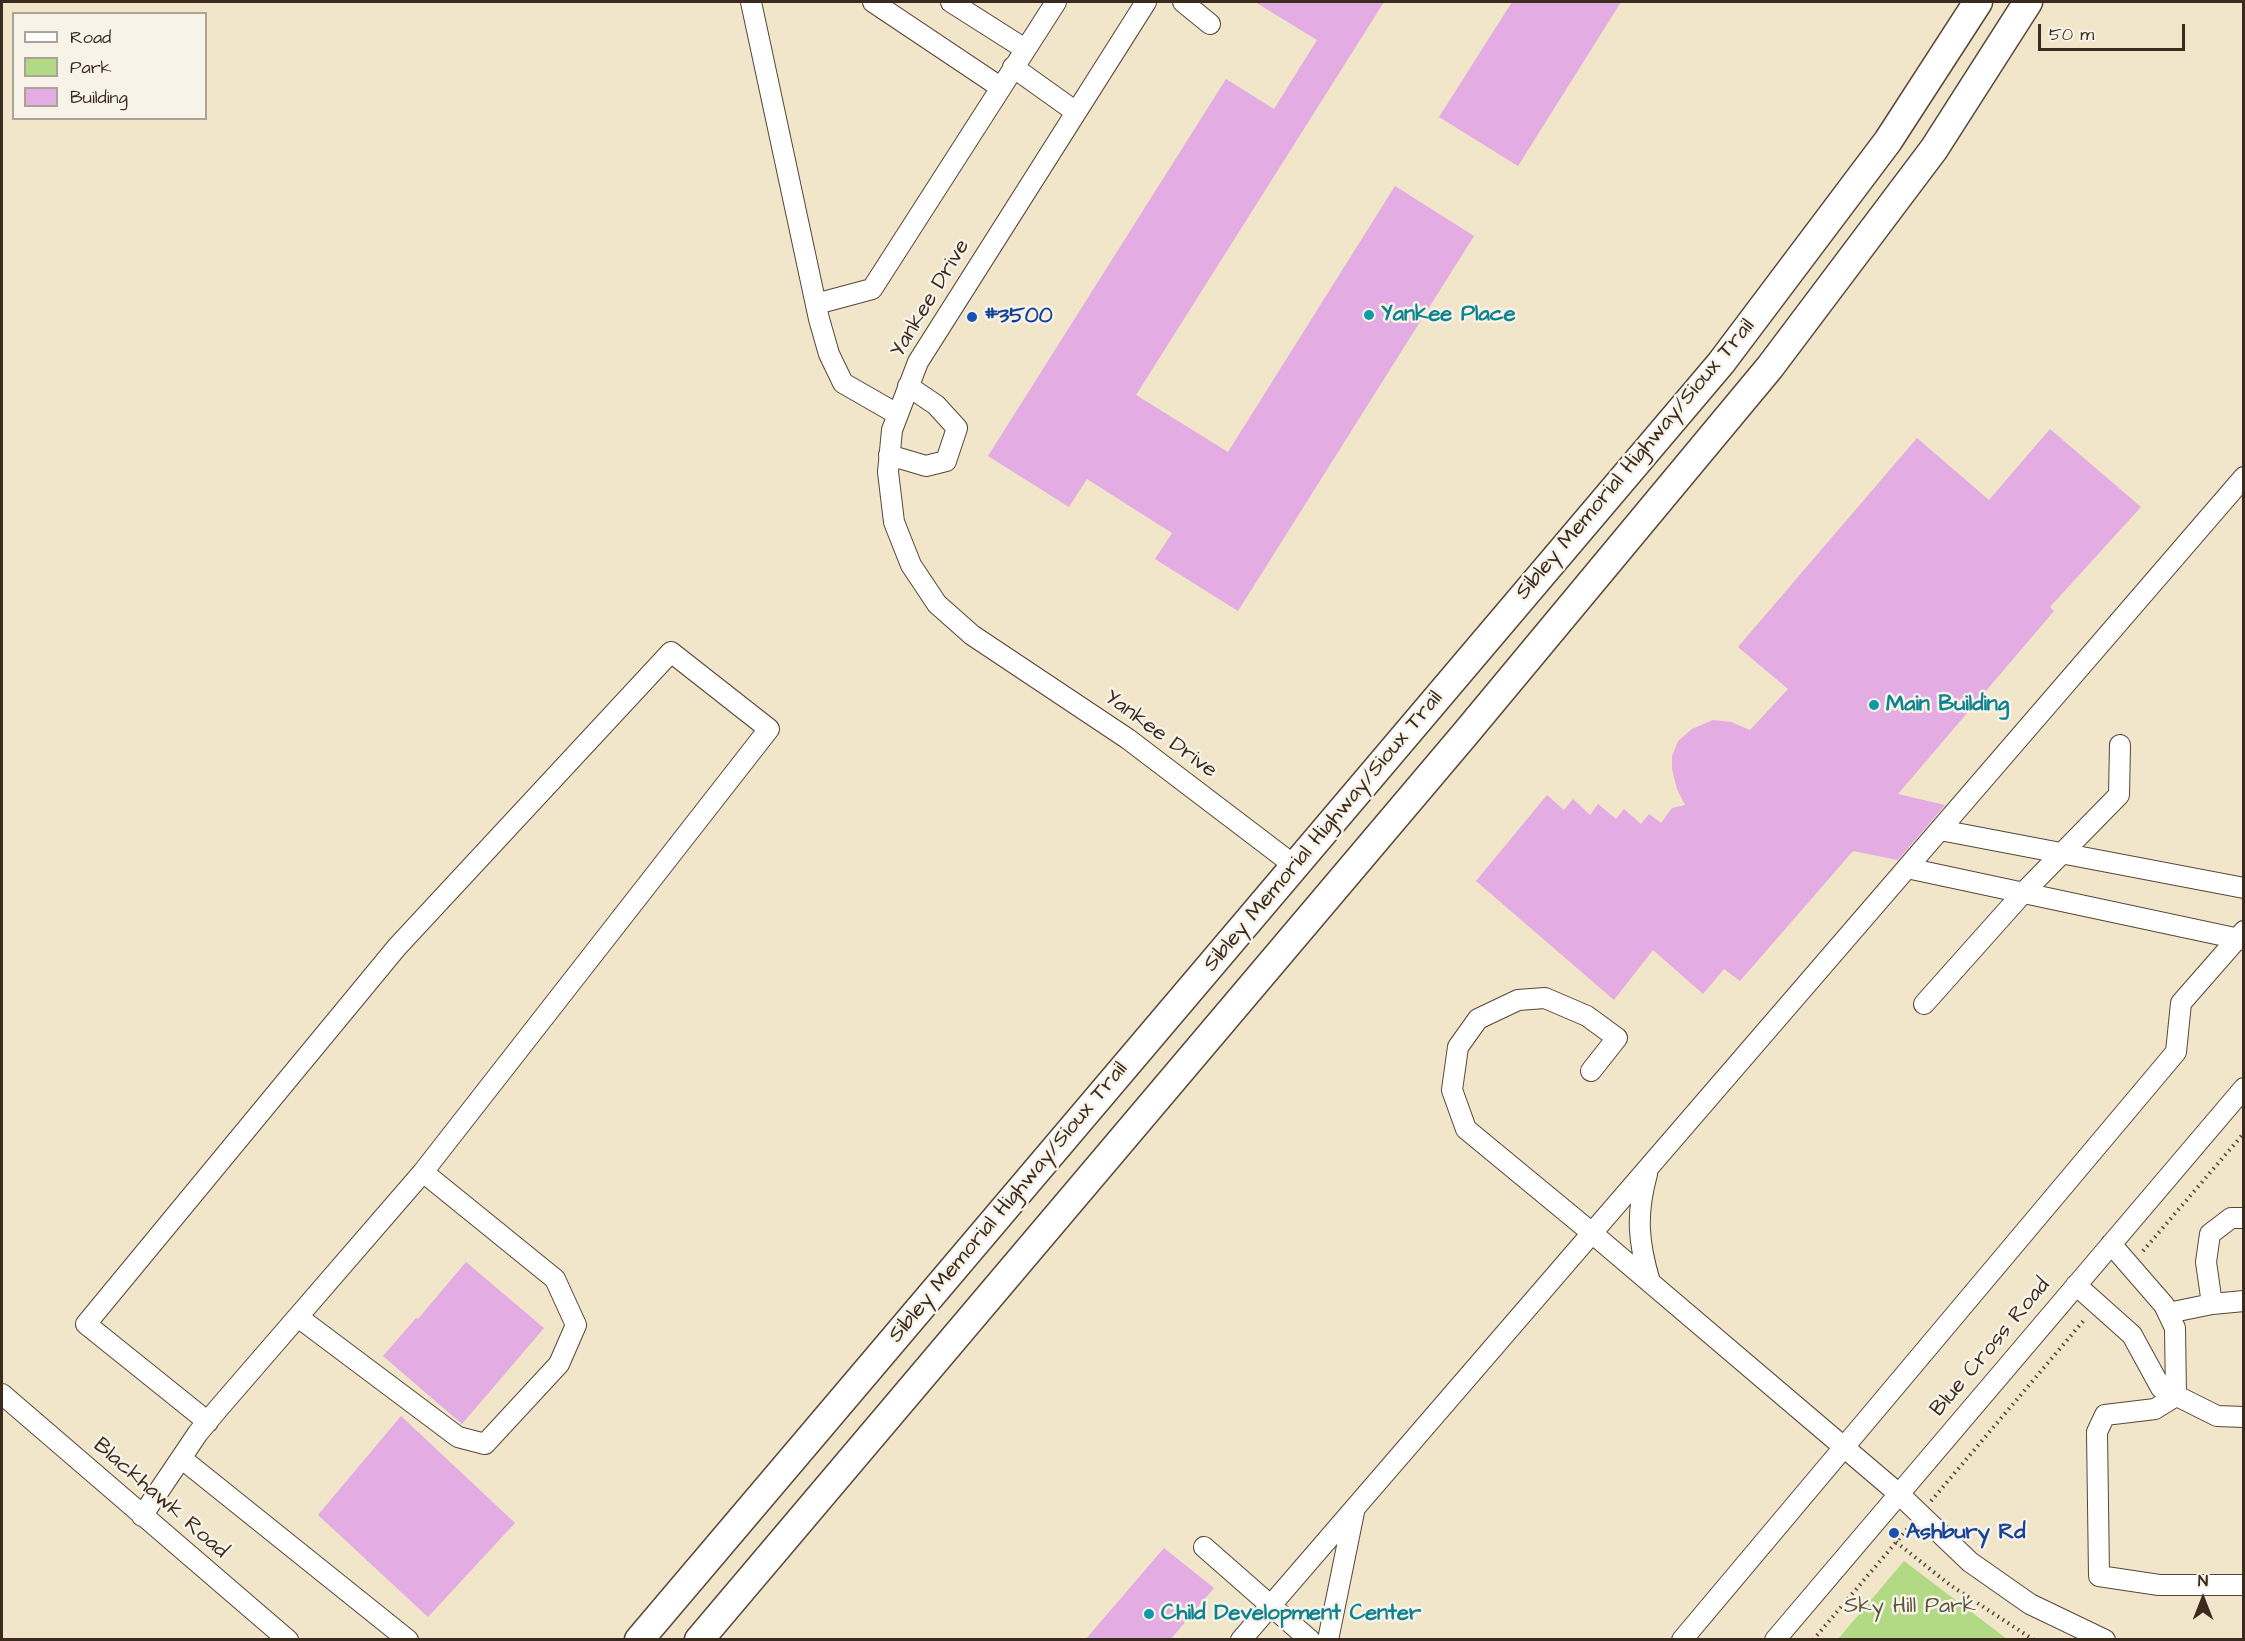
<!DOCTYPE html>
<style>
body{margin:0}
#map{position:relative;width:2245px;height:1641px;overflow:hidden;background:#f1e5ca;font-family:"Architects Daughter",sans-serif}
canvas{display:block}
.frame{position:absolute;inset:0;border:3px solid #3b2a1e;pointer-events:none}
.legend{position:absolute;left:12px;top:12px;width:195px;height:108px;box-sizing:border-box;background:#f7f3e8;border:2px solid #aca397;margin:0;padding:8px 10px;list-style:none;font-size:18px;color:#3b2a1e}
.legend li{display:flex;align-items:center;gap:12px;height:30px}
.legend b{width:30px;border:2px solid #aca397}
.north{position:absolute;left:2173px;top:1569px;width:60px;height:60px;-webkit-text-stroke:4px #f7f3e8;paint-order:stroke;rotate:0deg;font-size:16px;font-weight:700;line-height:24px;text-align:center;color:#3b2a1e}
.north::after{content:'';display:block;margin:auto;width:21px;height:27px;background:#3b2a1e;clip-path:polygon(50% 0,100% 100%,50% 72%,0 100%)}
.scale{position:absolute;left:2038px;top:24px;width:147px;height:27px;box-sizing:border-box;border:3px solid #3b2a1e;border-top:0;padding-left:8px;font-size:18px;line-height:21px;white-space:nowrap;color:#3b2a1e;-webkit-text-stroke:4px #f7f3e8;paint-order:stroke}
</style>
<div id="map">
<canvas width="2245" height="1641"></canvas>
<div class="frame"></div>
<ul class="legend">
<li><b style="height:8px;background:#fff"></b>Road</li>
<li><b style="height:16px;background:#b2d983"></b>Park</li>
<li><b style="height:16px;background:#e3ace3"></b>Building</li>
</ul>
<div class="north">N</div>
<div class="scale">50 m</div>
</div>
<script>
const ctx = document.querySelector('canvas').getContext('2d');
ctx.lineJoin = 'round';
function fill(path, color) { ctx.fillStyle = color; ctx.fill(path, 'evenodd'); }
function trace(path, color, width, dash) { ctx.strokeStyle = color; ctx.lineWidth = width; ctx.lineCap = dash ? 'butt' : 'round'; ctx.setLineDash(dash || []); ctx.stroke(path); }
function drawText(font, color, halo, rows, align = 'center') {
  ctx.font = font + ' "Architects Daughter",sans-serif'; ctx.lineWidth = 5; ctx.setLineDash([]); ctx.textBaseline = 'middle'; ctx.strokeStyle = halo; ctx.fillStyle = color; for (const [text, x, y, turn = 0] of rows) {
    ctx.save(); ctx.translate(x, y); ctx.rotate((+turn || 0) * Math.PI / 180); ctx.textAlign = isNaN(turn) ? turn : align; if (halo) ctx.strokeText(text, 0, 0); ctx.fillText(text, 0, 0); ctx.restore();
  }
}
const green = new Path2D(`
 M1904 1561 2007 1639H1838Z`);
const building = new Path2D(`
 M1255 2H1384L1136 395 1228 452 1395 186 1474 236 1238 611 1155 559 1172 533 1087 479 1069 507 988 456 1226 79 1274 109 1317 40Z
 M1512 2H1621L1518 166 1439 117Z
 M2050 429 2141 507 2050 607 2054 611 1898 794 1945 805 1898 860 1853 851 1740 981 1724 969 1703 994 1653 950 1614 1000 1476 881 1547 795 1564 810 1573 799 1590 815 1598 804 1616 819 1624 809 1641 824 1649 814 1661 823 1672 808 1685 805 1677 789 1672 769V756L1678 741 1692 729 1713 720 1731 722 1750 730 1788 689 1738 647 1917 438 1989 500Z
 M466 1262 544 1328 462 1424 383 1356 416 1318 418 1319Z
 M401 1416 515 1523 428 1617 318 1515Z
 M1164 1548 1214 1588 1170 1640H1085Z`);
const path = new Path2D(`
 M2143 1251 2244 1133
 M1931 1501 2085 1319
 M1896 1542 1950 1585 2034 1640
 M1813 1640 1909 1527`);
const minor = new Path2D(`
 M751 2 819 319 829 354 843 383 897 414
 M873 2 1000 87
 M951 2 1025 49
 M1146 2 918 362 892 430 888 472 894 522 911 565 937 604 972 635 1128 739 1295 866
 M1183 2 1210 24
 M1013 67 1076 112
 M816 304 872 289 1056 2
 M889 455 926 466 946 461 957 428 936 405 908 386
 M1940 830 2244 888
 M1907 868 2244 940
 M1924 1004 2023 893 2119 795 2120 745
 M1591 1071 1617 1038 1587 1016 1545 998 1518 1000 1478 1019 1458 1047 1452 1090 1466 1129 1592 1233 1899 1494 1970 1562 2030 1604 2105 1640
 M1647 1174C1636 1214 1638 1242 1650 1282
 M2111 1244 2164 1305 2175 1328 2176 1396
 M2076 1285 2132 1335 2161 1388 2217 1416 2244 1417
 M2212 1304 2206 1262 2210 1234 2231 1218H2244
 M2168 1313 2212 1304 2244 1301
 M2 1394 288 1640
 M2176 1396 2155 1409 2105 1415 2097 1432 2099 1576 2159 1585H2244
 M208 1422 86 1324 397 947 671 652 769 729 423 1172
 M181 1458 408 1640
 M142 1516 198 1433 218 1409 423 1172 555 1279 576 1325 559 1364 485 1444 458 1437 298 1317
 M1204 1547 1310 1640
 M1241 1640 2244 477
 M1328 1640 1354 1512
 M1682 1640 2176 1052 2181 1003 2244 931
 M1775 1640 2244 1088`);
const highway = new Path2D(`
 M639 1640 1721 363 1888 141 1978 2
 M699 1640 1466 733 1770 367 1934 149 2028 2`);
const markers = [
 [1369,315,6,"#0f9aa8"],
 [972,317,6,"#1a4fb4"],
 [1874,705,6,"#0f9aa8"],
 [1894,1533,6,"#1a4fb4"],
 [1149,1614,6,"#0f9aa8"]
];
const streetNames = [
 ["Yankee Drive",931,299,-59],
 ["Sibley Memorial Highway/Sioux Trail",1636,460,-50],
 ["Yankee Drive",1160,735,36],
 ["Sibley Memorial Highway/Sioux Trail",1324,832,-50],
 ["Sibley Memorial Highway/Sioux Trail",1009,1203,-50],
 ["Blue Cross Road",1991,1348,-50],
 ["Blackhawk Road",160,1499,41]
];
const cultureNames = [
 ["Yankee Place",1381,315],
 ["Main Building",1886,705],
 ["Child Development Center",1161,1614]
];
const transitNames = [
 ["#3500",984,317],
 ["Ashbury Rd",1906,1533]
];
const parkNames = [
 ["Sky Hill Park",1910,1607]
];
fill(green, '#b2d983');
fill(building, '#e3ace3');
trace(minor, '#564638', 22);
trace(highway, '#564638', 31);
trace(path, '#564638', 4, [1.5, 4.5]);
trace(minor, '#fff', 20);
trace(highway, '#fff', 28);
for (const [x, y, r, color] of markers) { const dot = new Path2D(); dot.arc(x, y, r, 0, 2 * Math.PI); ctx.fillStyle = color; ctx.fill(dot); trace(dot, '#f7f3e8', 2); }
drawText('22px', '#3b2a1e', '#f7f3e8', streetNames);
drawText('bold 22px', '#0d838f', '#f7f3e8', cultureNames, 'left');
drawText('bold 22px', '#164399', '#f7f3e8', transitNames, 'left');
drawText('22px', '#595637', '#f7f3e8', parkNames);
</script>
